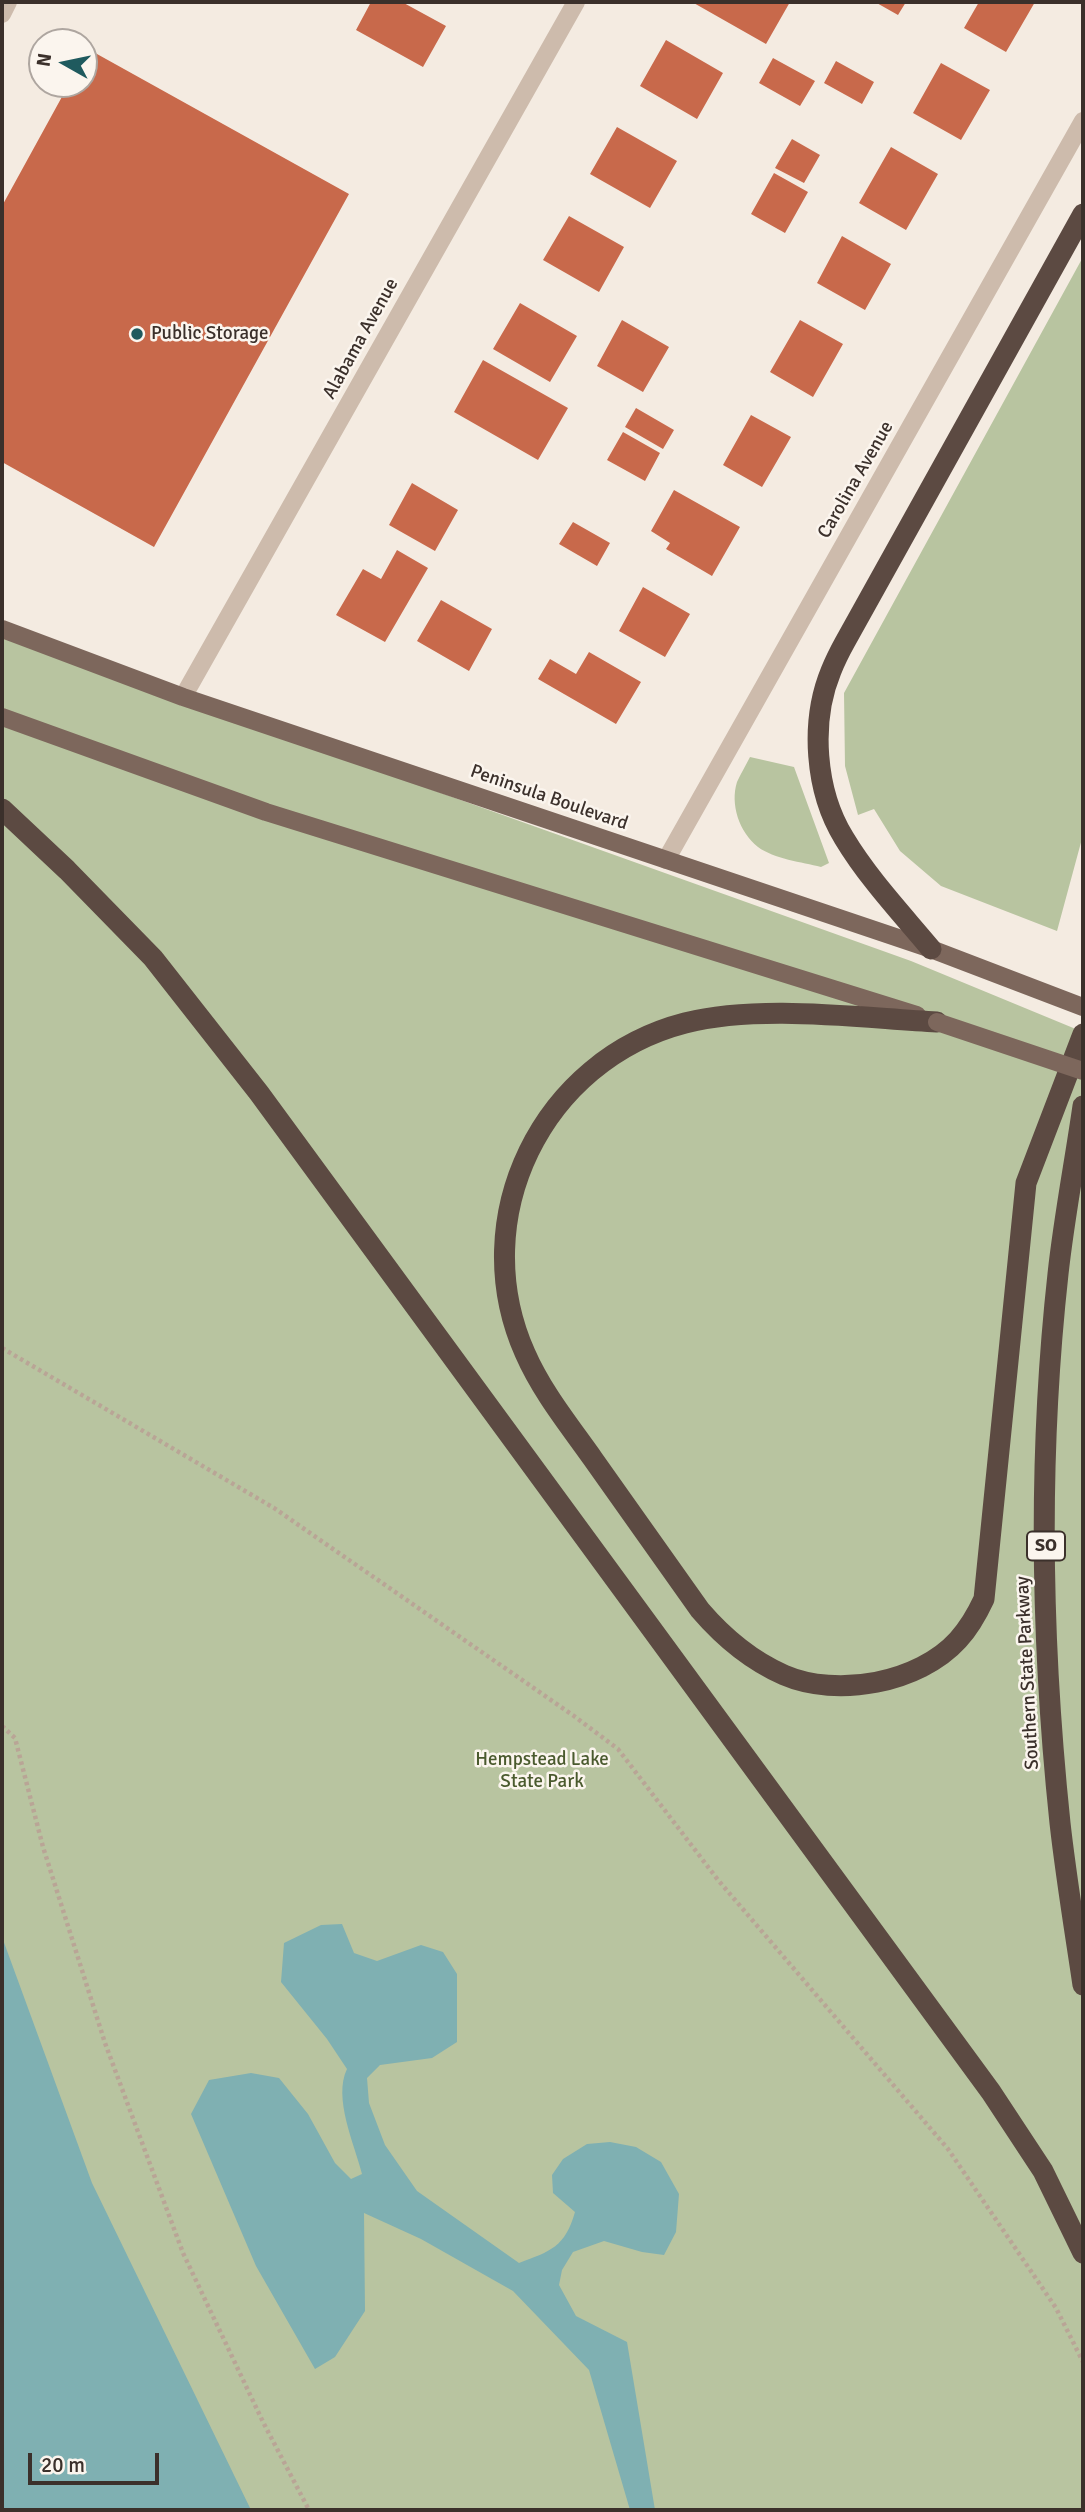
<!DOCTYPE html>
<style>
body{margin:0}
#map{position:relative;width:1085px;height:2512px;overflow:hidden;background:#f4ebe1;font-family:Signika,sans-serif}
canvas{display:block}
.frame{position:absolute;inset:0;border:4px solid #3b302b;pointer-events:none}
.north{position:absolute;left:28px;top:28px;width:70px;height:70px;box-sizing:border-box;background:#fbf5ee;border:2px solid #aea6a0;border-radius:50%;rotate:279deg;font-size:19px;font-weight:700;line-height:28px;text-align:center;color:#3b302b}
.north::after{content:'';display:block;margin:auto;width:24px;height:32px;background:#1f5a5e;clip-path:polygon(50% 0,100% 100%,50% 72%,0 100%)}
.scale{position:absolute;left:28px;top:2453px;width:131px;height:32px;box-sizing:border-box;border:4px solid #3b302b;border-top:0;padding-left:9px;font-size:21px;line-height:24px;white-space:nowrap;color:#3b302b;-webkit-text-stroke:5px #fbf5ee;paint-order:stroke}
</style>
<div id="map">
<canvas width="1085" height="2512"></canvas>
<div class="frame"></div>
<div class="north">N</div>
<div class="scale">20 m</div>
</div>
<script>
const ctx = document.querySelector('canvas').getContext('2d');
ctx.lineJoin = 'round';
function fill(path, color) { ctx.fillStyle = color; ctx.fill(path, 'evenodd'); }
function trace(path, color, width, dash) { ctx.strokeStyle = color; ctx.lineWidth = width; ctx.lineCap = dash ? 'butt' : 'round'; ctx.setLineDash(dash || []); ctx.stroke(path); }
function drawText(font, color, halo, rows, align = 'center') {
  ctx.font = font + ' Signika,sans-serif'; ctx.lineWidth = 5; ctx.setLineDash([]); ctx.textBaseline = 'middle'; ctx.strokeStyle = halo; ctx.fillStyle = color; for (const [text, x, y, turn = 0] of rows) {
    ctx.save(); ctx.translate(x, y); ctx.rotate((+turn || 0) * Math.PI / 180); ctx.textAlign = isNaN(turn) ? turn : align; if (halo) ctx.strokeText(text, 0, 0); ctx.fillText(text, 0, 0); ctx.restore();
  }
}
const green = new Path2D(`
 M1083 257V835L1057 931 941 886 900 851 874 809 858 815 845 766 844 693Z
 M2 636 911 961 1083 1032V2510H2Z
 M750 757 794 767 829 863 821 867C802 862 774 859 758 847 739 832 730 804 737 782 741 773 746 765 750 757Z`);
const water = new Path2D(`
 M342 1924 354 1953 377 1961 421 1945 443 1952 457 1974V2042L432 2058 380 2065 367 2078 369 2103 385 2145 417 2191 519 2263C551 2251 565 2247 575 2212L553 2193 552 2175 563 2159 587 2144 610 2142 636 2147 661 2162 679 2194 676 2232 664 2255 642 2252 604 2241 573 2252 562 2270 559 2285 576 2316 627 2342 655 2510H630L589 2370 513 2291 421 2239 364 2213 365 2311 335 2357 315 2369 256 2266 191 2114 209 2080 251 2073 279 2078 308 2114 335 2163 351 2179 362 2174C354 2143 333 2098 347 2069L327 2039 281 1982 284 1943 321 1925Z
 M2 1937 92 2183 251 2510H2Z`);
const building = new Path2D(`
 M371 2H402L446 26 423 67 356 30Z
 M692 2H790L766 44Z
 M875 2H906L898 15Z
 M979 2H1035L1006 52 964 28Z
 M666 40 723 73 697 119 640 86Z
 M88 49 349 194 154 547 2 462V206L69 84H84V57Z
 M773 58 815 81 800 106 759 83Z
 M836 61 874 82 862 104 824 83Z
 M941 63 990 90 961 140 913 113Z
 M617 127 677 161 650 208 590 174Z
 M792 139 820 155 804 183 775 168Z
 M891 147 938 174 906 230 859 203Z
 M774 173 808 192 785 233 751 214Z
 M569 216 624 247 599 292 543 260Z
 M842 236 891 264 865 310 817 283Z
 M520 303 577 336 550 382 493 349Z
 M622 320 669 347 643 392 597 366Z
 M800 320 843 344 813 397 770 372Z
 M483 360 568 408 538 460 454 412Z
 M636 408 674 430 663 449 625 427Z
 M751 415 791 437 762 487 723 465Z
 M623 432 660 453 645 481 607 460Z
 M412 483 458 510 435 551 389 525Z
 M674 490 740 527 712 576 666 549 670 543 651 531Z
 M573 522 610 543 597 566 559 544Z
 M397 550 428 568 385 642 336 615 363 569 381 579Z
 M643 587 690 614 665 657 619 631Z
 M441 600 492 629 469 671 417 641Z
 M589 652 641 682 616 724 538 679 550 659 576 674Z`);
const path = new Path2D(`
 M2 1348 274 1508 574 1716 618 1749 718 1880 948 2149 1056 2308 1083 2362
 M2 1726 15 1738 43 1847 105 2043 183 2253 263 2422 309 2510`);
const minor = new Path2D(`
 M2 14 8 2
 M183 697 576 2
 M666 860 1083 121`);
const major = new Path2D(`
 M2 629 183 697 931 949 1083 1007
 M2 717 266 812 917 1015`);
const highway = new Path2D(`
 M2 809 67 870 153 958 259 1093 991 2092 1043 2171 1083 2253
 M931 949C901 913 868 878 844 838 815 791 810 722 831 671 835 661 840 651 845 642L1083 214
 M937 1022C860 1018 760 1004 685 1023 542 1060 465 1218 525 1353 542 1392 569 1425 593 1459 629 1509 664 1560 700 1610 724 1638 750 1660 784 1675 837 1698 919 1683 958 1640 969 1628 977 1614 984 1599L1026 1183 1083 1034
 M1083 1106C1075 1162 1064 1218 1058 1274 1038 1455 1041 1642 1060 1823 1066 1877 1075 1931 1083 1985`);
const majorBridge = new Path2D(`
 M937 1022 1083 1071`);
const markers = [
 [137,334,7,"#1f5a5e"]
];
const shields = [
 [1046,1546,38]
];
const shieldNames = [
 ["SO",1046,1546]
];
const poiNames = [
 ["Public Storage",151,334]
];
const streetNames = [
 ["Alabama Avenue",361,339,-61],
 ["Carolina Avenue",856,480,-60],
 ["Peninsula Boulevard",549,798,19],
 ["Southern State Parkway",1028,1673,-93]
];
const parkNames = [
 ["Hempstead Lake",542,1760],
 ["State Park",542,1782]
];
fill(green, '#b8c4a0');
fill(water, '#7fb0b2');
fill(building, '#c8694b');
trace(path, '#b9a596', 4.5, [3.5, 3.5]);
trace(minor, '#cdbbac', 18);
trace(major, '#7d675c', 18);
trace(highway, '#5c4a42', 21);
trace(majorBridge, '#7d675c', 18);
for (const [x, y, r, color] of markers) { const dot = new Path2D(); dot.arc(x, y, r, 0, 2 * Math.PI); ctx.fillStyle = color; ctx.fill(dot); trace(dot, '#fbf5ee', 2.5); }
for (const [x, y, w] of shields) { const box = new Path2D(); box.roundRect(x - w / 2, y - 14.5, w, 29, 5); ctx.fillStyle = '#fbf5ee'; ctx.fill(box); trace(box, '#3b302b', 2); }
drawText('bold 18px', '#3b302b', null, shieldNames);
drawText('19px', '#3b302b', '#fbf5ee', poiNames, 'left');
drawText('19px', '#3b302b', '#fbf5ee', streetNames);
drawText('19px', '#4a5a2e', '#fbf5ee', parkNames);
</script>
